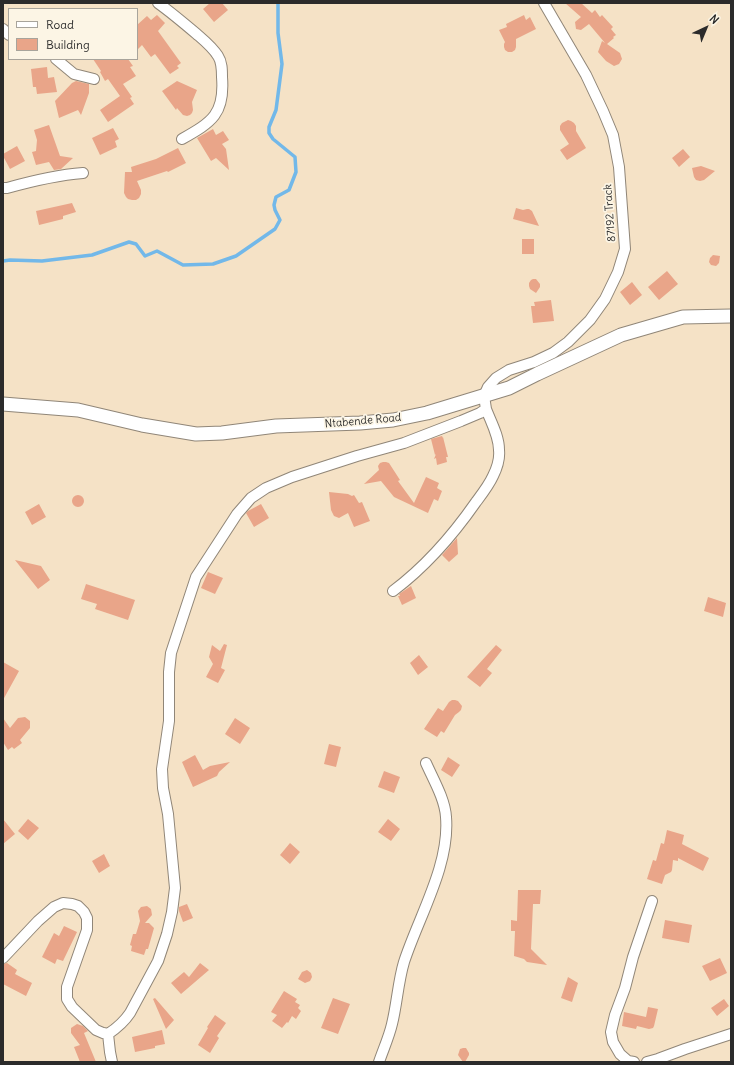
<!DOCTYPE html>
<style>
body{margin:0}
#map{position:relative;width:734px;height:1065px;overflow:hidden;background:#f5e2c6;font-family:Delius,sans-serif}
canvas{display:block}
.frame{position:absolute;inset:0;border:4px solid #2b2b2b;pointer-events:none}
.legend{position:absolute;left:8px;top:8px;width:130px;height:52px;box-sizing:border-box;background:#fcf5e5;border:1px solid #a8a49b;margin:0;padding:5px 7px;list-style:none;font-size:12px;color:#2b2b2b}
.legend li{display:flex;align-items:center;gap:8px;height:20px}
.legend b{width:20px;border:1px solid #a8a49b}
.north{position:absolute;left:686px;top:8px;width:40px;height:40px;-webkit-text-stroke:3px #fcf5e5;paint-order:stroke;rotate:44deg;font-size:11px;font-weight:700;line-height:16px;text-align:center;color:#2b2b2b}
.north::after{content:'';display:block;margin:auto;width:14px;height:18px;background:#2b2b2b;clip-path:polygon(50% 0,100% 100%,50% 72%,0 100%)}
</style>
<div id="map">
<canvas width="734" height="1065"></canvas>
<div class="frame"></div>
<ul class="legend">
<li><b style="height:5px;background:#fff"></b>Road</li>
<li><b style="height:11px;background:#e9a589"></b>Building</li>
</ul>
<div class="north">N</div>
</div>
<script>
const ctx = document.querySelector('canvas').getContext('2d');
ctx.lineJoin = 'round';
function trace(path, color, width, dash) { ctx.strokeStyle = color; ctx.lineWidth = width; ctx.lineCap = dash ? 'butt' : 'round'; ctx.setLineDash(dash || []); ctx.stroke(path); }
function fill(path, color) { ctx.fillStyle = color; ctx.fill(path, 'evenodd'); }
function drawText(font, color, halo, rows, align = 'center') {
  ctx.font = font + ' Delius,sans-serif'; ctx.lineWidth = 3.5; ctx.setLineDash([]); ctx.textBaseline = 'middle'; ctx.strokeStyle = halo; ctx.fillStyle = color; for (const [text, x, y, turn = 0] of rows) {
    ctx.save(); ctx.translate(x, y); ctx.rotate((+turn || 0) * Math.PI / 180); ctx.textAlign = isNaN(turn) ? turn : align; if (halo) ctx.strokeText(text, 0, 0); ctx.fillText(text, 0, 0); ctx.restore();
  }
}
const stream = new Path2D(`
 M3 261 10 260 42 261 92 255 129 242 136 244 145 256 157 251 183 265 213 264 236 256 275 229 280 220 275 210 274 205 276 197 289 190 296 172 295 157 273 139 269 133V127L276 110 282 64 278 33V3`);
const building = new Path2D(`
 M210 3H222L228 10 214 22 203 9Z
 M565 3H581L592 13 595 10 600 17 602 15 613 27 611 29 616 35 613 37 614 38 607 44 620 53 622 59 619 64 614 66 606 61 598 52 602 41 605 43 589 24 581 30 576 29 575 22 581 17Z
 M157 15 165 23 158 31 181 63 177 66 179 68 170 74 155 54 151 57 142 45 137 50V25L147 16 151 20Z
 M524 15 526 20 530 17 536 29 516 39V47L515 50 512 52H508L505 50 504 47V44L505 42 499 30 507 27 506 24Z
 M93 59H128L133 66 130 67 136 76 123 84 132 97 130 98 134 104 108 122 100 110 120 96 108 79 105 81 100 72 101 71Z
 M47 67 48 78 54 77 57 92 37 94 36 87H33L31 69Z
 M76 81 89 84V93L81 115 78 110 59 118 55 101 72 83Z
 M177 81 197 90 192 102 193 110 192 113 190 115 187 116 183 115 177 108 176 110 162 91Z
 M568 120 571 121 574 123 576 126V131L586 148 567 160 560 150 569 144 560 130V126L562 123Z
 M49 125 60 156 73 158 61 169 54 170 49 162 36 165 32 152 36 151 37 140 34 130Z
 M113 128 119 139 115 141 117 147 100 155 92 138Z
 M213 129 216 135 223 131 229 140 222 144 226 149 229 170 216 158 211 161 197 138Z
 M17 146 25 161 10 169 3 156V154Z
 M178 148 186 163 168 172 167 171 137 181 141 190V194L139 198 136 200H132L128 199 126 197 124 193 125 172H132L131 167 156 159Z
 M683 149 690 157 679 167 672 158Z
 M701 166 715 171 704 180 700 181 696 180 694 177 692 168Z
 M72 203 76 212 63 216V219L39 225 36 211Z
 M516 208 523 210 527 209H529L532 211 539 226 513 219Z
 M522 239H534V254H522Z
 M713 255 720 256 719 263 716 266 711 265 709 262 710 258Z
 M667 271 678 284 659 300 648 287Z
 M533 279H536L540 284V287L536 293 530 289 529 286V283L531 280Z
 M632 282 642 295 630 305 620 292Z
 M551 300 554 321 533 323 531 306H535L534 302Z
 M442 436 443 438V437L448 457H446L447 462 437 465 436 458 434 459 436 454 435 455 431 439Z
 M383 462H386L389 463 400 480 398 481 414 503 426 477 439 483 437 488 442 491 438 501 434 499 428 513 394 497 381 481 364 484 379 470 378 466 380 463Z
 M329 492 348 494 352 496 354 495 359 503 362 502 370 521 354 527 348 513 339 518 334 516 331 510Z
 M72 501a6 6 0 1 1 12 0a6 6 0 1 1-12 0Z
 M39 504 46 517 32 525 25 512Z
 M261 504 269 518 254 527 246 513 248 511Z
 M457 538 458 554 449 562 442 555Z
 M15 560 41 566 50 580 38 589Z
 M208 572 223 578 215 594 201 588Z
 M86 584 135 600 128 620 95 609 97 604 81 599Z
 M411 586 416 598 402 605 398 596H400L399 594Z
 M708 597 726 603 723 617 704 611Z
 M224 644 227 645 221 668 225 670 218 683 206 677 213 664 209 657 212 645 220 651Z
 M496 645 502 650 487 669 492 673 480 687 467 677Z
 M419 655 428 667 418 675 410 663Z
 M3 662 19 671 3 700Z
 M452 700H455L458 701 462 706 461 710 459 712 455 715 444 733 441 731 437 737 424 729 438 708 443 711 449 702Z
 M25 717 30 721V728L20 740 22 743 14 749 12 747 8 750 3 742V718L10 728 18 718Z
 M235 718 250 728 240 744 225 734Z
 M329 744 341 747 336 767 324 764Z
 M195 755 203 770 210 766 230 762 219 772 217 776 193 787 182 762Z
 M448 757 460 765 452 777 441 770Z
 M384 771 400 777 394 793 378 787Z
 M3 819 15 834 3 844Z
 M28 819 39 828 28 840 18 831Z
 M388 819 400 829 391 841 378 832Z
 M667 830 684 835 682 844 709 858 703 871 678 858V861L673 860 672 870 671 872 665 875 662 884 647 879 653 860 656 861 661 843 664 844Z
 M290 843 300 852 290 864 280 855Z
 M104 854 110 866 99 873 92 861Z
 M518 890H541L540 904H533L531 949 547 965 527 962 524 959 514 956 515 931H511V920L517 921Z
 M187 904 193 918 183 922 179 911V907Z
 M147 906 151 909 152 915 145 923H149L154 928 148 949H146L144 955 131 951 132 946 130 945 133 934H136L140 921 138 911 141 907Z
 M665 920 692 925 689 943 662 938Z
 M64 926 77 932 63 961 57 959 55 964 42 957 54 933 59 936Z
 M720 958 727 973 710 981 702 966Z
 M7 963 17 970 15 974 32 983 26 996 3 984V964Z
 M200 963 209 970 181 994 171 983 184 972 189 977Z
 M307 970 311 973 312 977 310 981 305 983 298 979 302 972Z
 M568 977 578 983 572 1002 561 998Z
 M284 991 297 999 295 1002 300 1005 298 1008 301 1011 296 1019 292 1016 288 1023 287 1022 282 1028 272 1021 277 1015 271 1012Z
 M155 998 174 1020 166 1029 153 999Z
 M333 998 350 1004 338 1034 321 1028Z
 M724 999 729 1006 717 1016 711 1008Z
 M648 1007 658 1009 654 1026 653 1028 649 1029 637 1026 636 1029 622 1026 624 1012 646 1017Z
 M215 1015 226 1023 217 1036 219 1038 210 1053 198 1045 208 1028 207 1027Z
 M77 1024 83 1026 88 1031 84 1033 96 1062H80L74 1047 80 1045 71 1033V1028Z
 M162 1030 165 1044 155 1046V1048L135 1052 132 1037Z
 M463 1048H466L469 1053V1055L465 1062H463L458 1055 460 1049Z`);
const minor = new Path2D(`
 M158 3C172 13 186 25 199 36 206 42 213 48 218 56 222 62 222 70 222 77 225 114 212 122 182 139
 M3 29 9 35
 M56 59 74 74 94 79
 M3 188H7C32 181 57 175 83 173
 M393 591C425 567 453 535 476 502 482 494 489 485 493 476 497 468 500 459 499 450 499 436 491 422 486 409
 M3 958 38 921 54 907 63 903 72 904 78 906 84 912 87 918V930L67 987V999L72 1007 96 1030 103 1033 108 1034C117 1028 124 1022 130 1013L158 961 167 934 172 912 175 888 168 814 163 788 162 769 169 721V672L171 653 196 577 237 514 251 498 266 488 292 477 357 456 404 443 461 421 480 413 486 409 484 396 488 387 496 378 509 370 534 362 553 353 568 342 590 320 605 299 618 272 625 249 619 167 613 135 603 111 586 75 544 3
 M108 1034 110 1052 112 1062
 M379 1062C383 1050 389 1037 392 1024 397 1004 398 982 404 962 419 916 450 865 446 817 445 799 433 779 426 763
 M634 1062 628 1061 620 1054 613 1042 611 1032 615 1015 625 988 633 957 652 901
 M647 1062 658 1059 685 1049 731 1034`);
const tertiary = new Path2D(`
 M3 404 78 410 142 425 196 434 222 433 276 426 360 423 393 420 427 413 509 388 537 374 621 335 683 317 731 316`);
const streetNames = [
 ["87192 Track",610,213,-94],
 ["Ntabende Road",363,421,-5]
];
trace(stream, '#72b8e9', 3.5);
fill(building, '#e9a589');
trace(minor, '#908678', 12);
trace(tertiary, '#908678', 15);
trace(minor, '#fff', 10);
trace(tertiary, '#fff', 13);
drawText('11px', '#2b2b2b', '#fcf5e5', streetNames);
</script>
